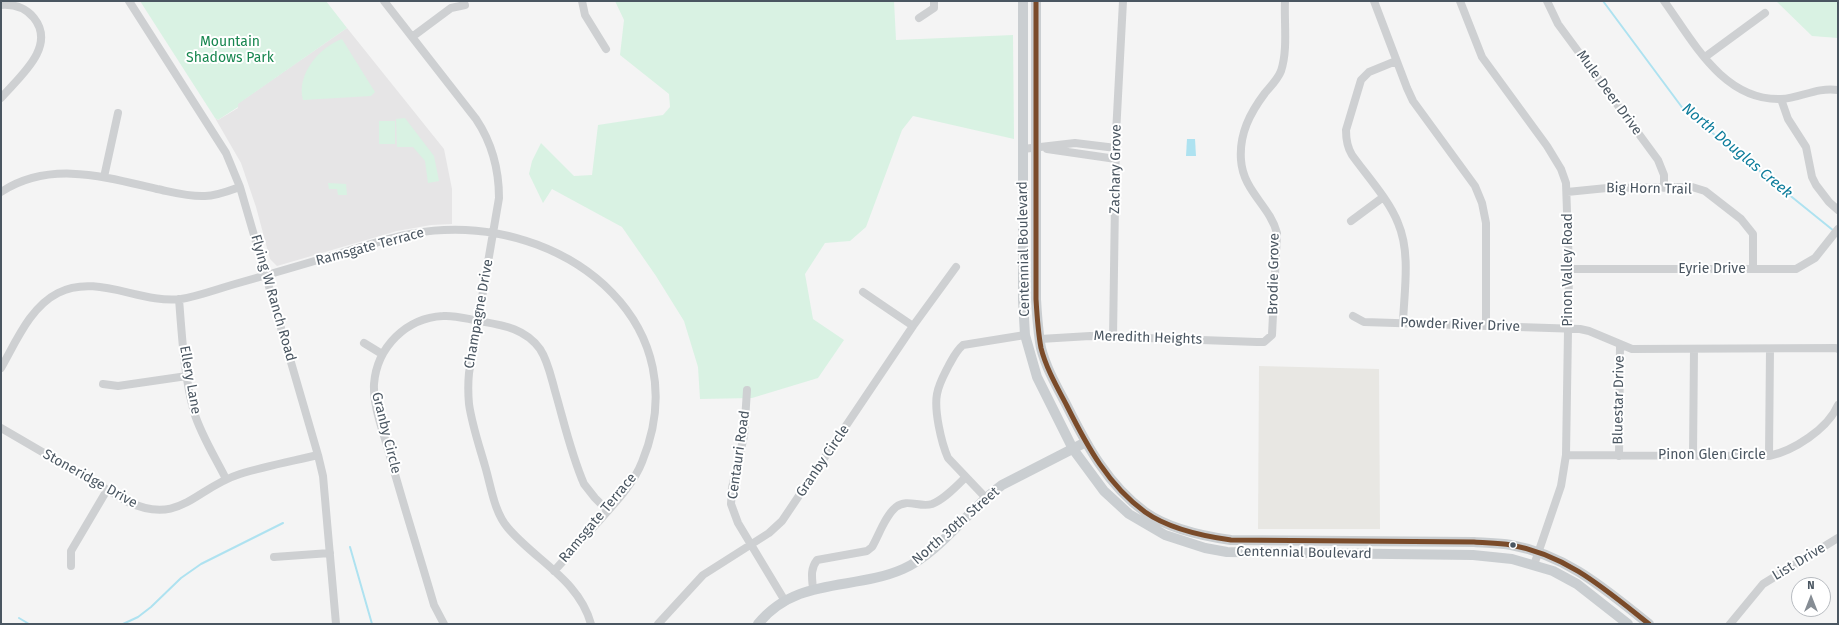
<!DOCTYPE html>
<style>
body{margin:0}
#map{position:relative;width:1839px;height:625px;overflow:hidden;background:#f4f4f4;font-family:"Fira Sans",sans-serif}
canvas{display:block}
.frame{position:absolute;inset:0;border:2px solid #4a5661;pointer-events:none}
.north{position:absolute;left:1791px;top:577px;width:40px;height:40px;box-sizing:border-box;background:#fff;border:1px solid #b7bbc0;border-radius:50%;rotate:0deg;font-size:11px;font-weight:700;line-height:16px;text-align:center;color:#4a5661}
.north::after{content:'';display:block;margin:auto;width:14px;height:18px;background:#868d94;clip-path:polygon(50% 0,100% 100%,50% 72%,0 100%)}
</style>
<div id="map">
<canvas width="1839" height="625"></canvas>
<div class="frame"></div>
<div class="north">N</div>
</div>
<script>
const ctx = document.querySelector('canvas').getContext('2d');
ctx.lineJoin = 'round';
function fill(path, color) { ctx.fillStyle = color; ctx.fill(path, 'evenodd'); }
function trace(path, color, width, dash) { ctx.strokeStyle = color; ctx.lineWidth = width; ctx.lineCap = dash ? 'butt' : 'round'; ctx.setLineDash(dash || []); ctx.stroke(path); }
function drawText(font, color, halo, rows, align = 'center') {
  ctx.font = font + ' "Fira Sans",sans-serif'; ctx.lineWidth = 4; ctx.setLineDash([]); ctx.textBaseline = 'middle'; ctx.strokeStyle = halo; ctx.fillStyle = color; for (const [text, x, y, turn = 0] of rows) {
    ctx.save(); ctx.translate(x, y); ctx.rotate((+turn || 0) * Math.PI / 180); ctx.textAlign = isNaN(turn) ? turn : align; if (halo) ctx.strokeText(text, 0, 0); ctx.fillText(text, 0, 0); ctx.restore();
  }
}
const commercial = new Path2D(`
 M1259 366 1379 369 1380 529H1258Z`);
const education = new Path2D(`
 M347 28 444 149 452 189V224L431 225 397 231 277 266 270 259 256 207 241 163 215 118 218 120 238 108 237 104Z`);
const green = new Path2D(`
 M140 1H326L347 28 238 104V107L218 120 215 118Z
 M615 1H894L896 40 1013 35 1014 139 913 116 902 130 866 227 850 241 825 243 805 274 813 319 844 340 818 378 752 398 700 399 698 367 684 321 656 276 622 227 552 189 543 203 529 174 532 161 541 143 574 176 592 175 598 125 663 115 670 107 669 94 620 55 624 20Z
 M1776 1H1838V38L1812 36Z
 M342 39 375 92 371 96 303 100C296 75 319 47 342 39Z
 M405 118 434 156 439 181 428 183 425 161 413 147H397L396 119Z
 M379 121H395V144H379Z
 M328 183 346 184 347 195H338L337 189H329Z`);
const water = new Path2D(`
 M1187 139H1195L1196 156H1186Z`);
const stream = new Path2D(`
 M1603 1 1684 110 1834 231
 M350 547 372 624
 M19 618 29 624
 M123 624 138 617 151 607 181 578 201 564 283 523`);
const minor = new Path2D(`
 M129 1 226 153 240 187 318 455 323 476 336 624
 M384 1 476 119C492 143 499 169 499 198L469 373C468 383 468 393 469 404 472 425 479 445 485 466 491 486 494 512 508 528 536 561 579 580 591 624
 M582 1 585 15 606 49
 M1374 1 1407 88 1413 101 1475 186 1482 203 1486 223V326
 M1460 1 1482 57 1547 146 1561 169 1566 183 1569 269 1566 455 1561 486 1534 565
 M1547 1 1558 24 1658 160 1664 175V188
 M1664 1C1693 41 1723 101 1781 99 1801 98 1816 87 1838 90
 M1 5C14 4 25 7 34 18 57 47 19 77 1 98
 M919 18 934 8V1
 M412 37 451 8 465 5
 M1705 57 1765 13
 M1396 61 1369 72 1361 80 1346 130C1346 139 1347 147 1352 155 1367 176 1389 200 1398 223 1411 253 1404 292 1403 323
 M1781 99 1788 119 1806 147 1812 177 1816 185 1829 202 1838 210
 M1023 149 1075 143 1116 148
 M1047 149 1116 159
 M104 177 118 113
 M1 192C50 160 105 177 157 189 172 192 189 197 205 196 217 196 229 191 240 187
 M1567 192 1607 188 1692 187 1705 191 1741 219 1753 234V269
 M1351 221 1382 198
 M1569 269H1796L1815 258 1838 229
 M863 292 913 326
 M179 299C182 336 184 376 194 412 201 435 215 457 226 479
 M1353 316 1364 322 1580 329 1589 331 1632 349 1836 348 1838 349
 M1113 338 1116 134 1123 1
 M1040 339 1090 336 1257 342H1264L1272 335 1277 233C1270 206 1243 191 1241 160 1239 134 1250 113 1265 93 1271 86 1278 79 1281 71 1288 50 1284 23 1285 1
 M364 343 382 354
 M1 368C16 342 30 307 58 293 97 273 140 304 181 299 199 296 217 289 235 284 274 273 312 262 351 250 381 241 412 231 444 230 572 224 698 326 642 462 633 485 614 504 598 522 583 538 569 555 554 571
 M103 384 118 386 187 376
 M747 390 744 436 732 488 731 504 738 523 785 601
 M1 428 128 502C181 526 195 488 240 474 266 466 293 461 318 455
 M1566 455 1769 456C1793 451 1828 429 1838 405
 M1619 456 1620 345
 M1693 456 1694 349
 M1769 456 1770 349
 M986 498 948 458C941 442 934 410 937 394 939 383 944 375 949 365 953 358 956 351 963 345L1025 335
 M274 557 330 553
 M71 566V551L107 490
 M813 589C812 578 810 569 817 560L867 551 872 547C879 535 885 516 896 507 907 498 920 508 932 504 945 499 956 486 966 477
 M444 624 434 605C419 553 402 501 388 449 382 428 373 406 374 384 377 347 406 318 443 316 455 315 467 319 479 321 502 325 525 328 540 349 548 361 551 377 555 391 564 422 571 454 584 484L595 498 608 511
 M658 624 703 575 769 533 782 521 913 326 956 267
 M1730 624 1763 584 1838 538`);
const major = new Path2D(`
 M1023 1V300L1025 335 1037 377 1073 449 1104 491 1129 514 1165 535 1205 548 1227 552 1473 555 1512 559 1553 571 1577 584 1628 624
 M1036 1V299C1037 316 1038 332 1041 348 1046 368 1057 387 1067 406 1087 446 1108 485 1145 512 1169 529 1202 536 1231 540L1474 542C1486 543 1499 543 1511 545 1567 555 1606 590 1649 624
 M758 624C797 576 853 591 903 569 937 554 964 516 993 492L1002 485 1086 442`);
const bus1 = new Path2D(`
 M1036 1V299C1037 316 1038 332 1041 348 1046 368 1057 387 1067 406 1087 446 1108 485 1145 512 1169 529 1202 536 1231 540L1474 542C1486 543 1499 543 1511 545 1567 555 1606 590 1649 624`);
const markers = [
 [1513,545,3.5,"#4a5661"]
];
const parkNames = [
 ["Mountain",230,42],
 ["Shadows Park",230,58]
];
const streetNames = [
 ["Mule Deer Drive",1609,93,54],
 ["Zachary Grove",1116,169,-89],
 ["Big Horn Trail",1649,189,1],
 ["Ramsgate Terrace",370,247,-15],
 ["Centennial Boulevard",1024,249,-91],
 ["Eyrie Drive",1712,269],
 ["Pinon Valley Road",1568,270,-90],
 ["Brodie Grove",1274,274,-89],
 ["Flying W Ranch Road",273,298,74],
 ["Champagne Drive",479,314,-80],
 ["Powder River Drive",1460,325,2],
 ["Meredith Heights",1148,338,2],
 ["Ellery Lane",190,380,80],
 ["Bluestar Drive",1619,400,-89],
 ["Granby Circle",386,433,76],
 ["Centauri Road",739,455,-82],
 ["Pinon Glen Circle",1712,455],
 ["Granby Circle",823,461,-56],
 ["Stoneridge Drive",90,479,29],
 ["Ramsgate Terrace",598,518,-50],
 ["North 30th Street",956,526,-41],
 ["Centennial Boulevard",1304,553,1],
 ["List Drive",1799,562,-31]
];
const waterNames = [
 ["North Douglas Creek",1737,151,40]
];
fill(commercial, '#e8e7e3');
fill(education, '#e6e5e6');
fill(green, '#d9f2e3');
fill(water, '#aee2f0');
trace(stream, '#aee2f0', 2);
trace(minor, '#ced0d2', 8);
trace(major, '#caced1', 10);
trace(bus1, '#7a4b2a', 5);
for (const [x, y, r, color] of markers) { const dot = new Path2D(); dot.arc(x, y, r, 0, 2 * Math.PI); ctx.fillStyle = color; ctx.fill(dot); trace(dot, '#fff', 1.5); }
drawText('14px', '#17864f', '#fff', parkNames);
drawText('14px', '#4a5661', '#fff', streetNames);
drawText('italic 15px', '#0c7c9b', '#fff', waterNames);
</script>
